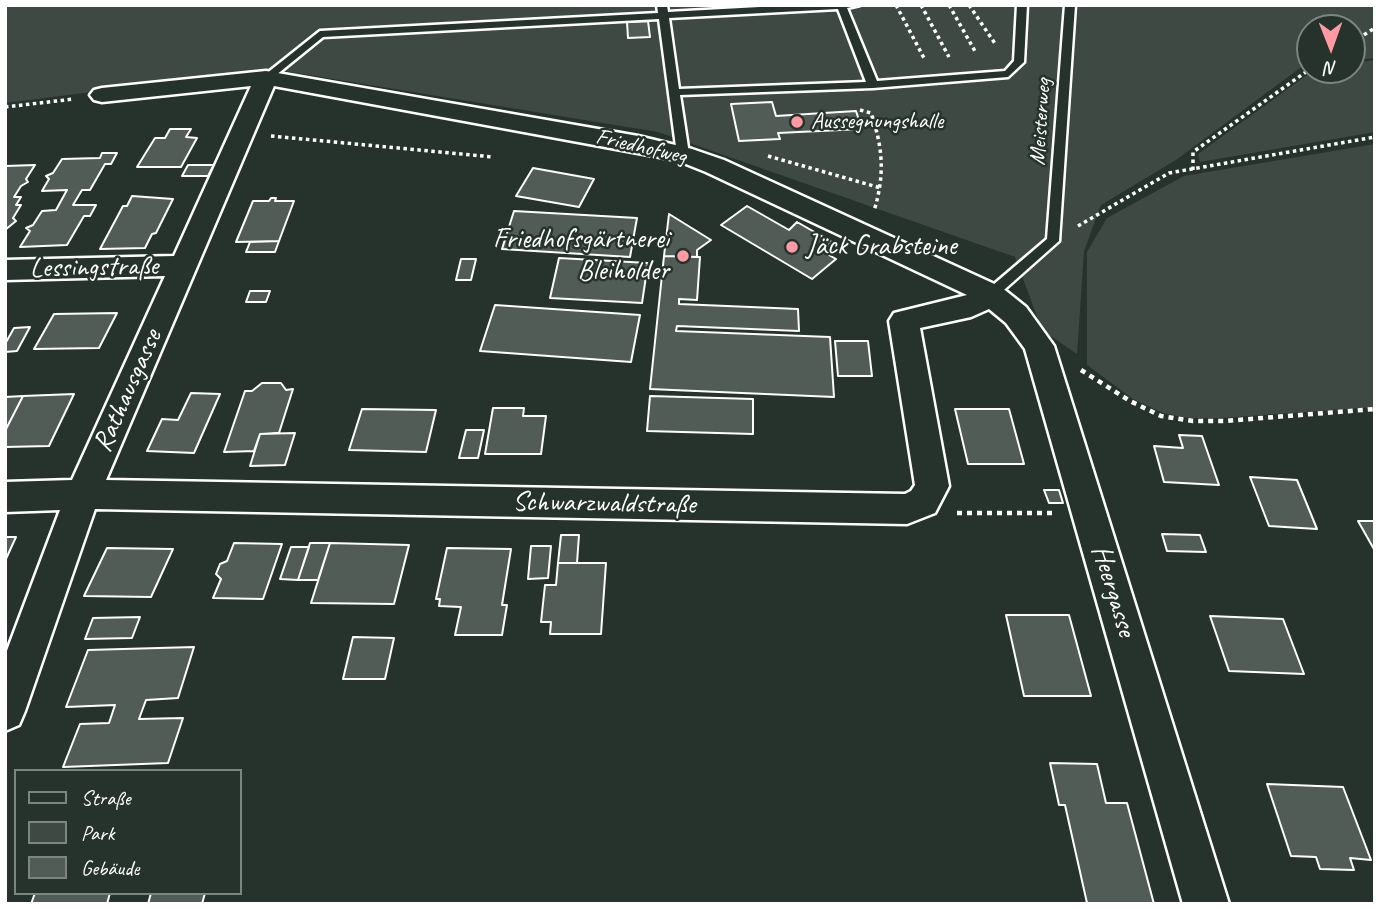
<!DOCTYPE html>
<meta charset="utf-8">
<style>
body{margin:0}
#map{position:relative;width:1380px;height:909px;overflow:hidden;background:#26332d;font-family:Caveat,sans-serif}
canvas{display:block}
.frame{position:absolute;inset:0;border:7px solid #fff;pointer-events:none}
.legend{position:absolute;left:14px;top:769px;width:228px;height:126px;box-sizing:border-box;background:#26332d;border:2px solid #7d8581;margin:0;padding:9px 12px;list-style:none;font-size:21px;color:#fff}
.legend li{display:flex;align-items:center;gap:14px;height:35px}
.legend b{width:35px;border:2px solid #7d8581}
.north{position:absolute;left:1296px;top:14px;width:70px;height:70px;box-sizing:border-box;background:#26332d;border:2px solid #7d8581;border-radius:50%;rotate:179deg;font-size:19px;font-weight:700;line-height:28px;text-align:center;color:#fff}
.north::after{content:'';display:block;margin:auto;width:24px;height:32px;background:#ff9aa2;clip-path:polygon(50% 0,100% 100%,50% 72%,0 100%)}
</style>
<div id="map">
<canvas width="1380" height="909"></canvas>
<div class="frame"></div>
<ul class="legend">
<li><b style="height:9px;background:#26332d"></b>Straße</li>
<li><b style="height:19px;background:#3e4944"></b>Park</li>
<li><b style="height:19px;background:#515c57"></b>Gebäude</li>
</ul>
<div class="north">N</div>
</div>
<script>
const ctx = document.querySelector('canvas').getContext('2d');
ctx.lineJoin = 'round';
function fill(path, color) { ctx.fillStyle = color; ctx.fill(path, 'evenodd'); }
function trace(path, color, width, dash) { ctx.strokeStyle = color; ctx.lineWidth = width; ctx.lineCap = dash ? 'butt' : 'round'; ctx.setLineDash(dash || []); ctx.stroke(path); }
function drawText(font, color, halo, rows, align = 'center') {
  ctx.font = font + ' Caveat,sans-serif'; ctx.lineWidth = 5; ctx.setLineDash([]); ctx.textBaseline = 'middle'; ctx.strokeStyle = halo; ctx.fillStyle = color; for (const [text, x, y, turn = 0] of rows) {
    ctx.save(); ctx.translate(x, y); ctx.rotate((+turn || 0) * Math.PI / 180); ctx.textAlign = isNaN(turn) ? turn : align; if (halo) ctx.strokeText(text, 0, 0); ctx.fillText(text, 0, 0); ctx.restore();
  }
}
const green = new Path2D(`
 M5 5H1375V58L1352 61V28H1310V67L1300 68 1176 160 1101 205 1084 251 1077 354 1042 330 1015 257 658 132 278 70 319 40 267 70 5 103Z
 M1375 60V132L1200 162 1198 154 1314 70H1352V63Z
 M1375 144V407L1222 418H1188L1163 413 1133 399 1087 365V252L1107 218 1184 176Z`);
const building = new Path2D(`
 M648 21 650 37 628 38 627 22Z
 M772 102 776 116 856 111 862 129 778 133 780 139 739 141 731 104Z
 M170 129H191L186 137 197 138 181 167H137L155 138H165Z
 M102 153H117L111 164H105L90 190H82L73 205H96L90 216H84L67 245 20 247 30 231 26 228 33 225 42 211 56 210 67 190 42 191 49 179 46 176 53 173 62 159 100 158Z
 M35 165 26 179 28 182 21 186 14 197H21L16 205H21L13 218 16 221 5 230V166Z
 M188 165H214L208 176H182Z
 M533 168 594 179 579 207 516 196Z
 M132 196 173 199 156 233 152 234 145 248 100 249 123 206H127Z
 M271 198H276L275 201H294L279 241 236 242 253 201H269Z
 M747 206 789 230 797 222 832 242 822 251 836 259 812 279 721 225Z
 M514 211 637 218 630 257 502 249Z
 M669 214 711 240 697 250V257L664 256Z
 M279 241 275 252H246L250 242Z
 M664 256 700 257 697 300 679 299V304L798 309 799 331 677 326 676 331 830 337 834 397 650 389Z
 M559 258 648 263 642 303 550 298Z
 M461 259H476L471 280H456Z
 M250 291H270L266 302H246Z
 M495 305 640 315 631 362 480 351Z
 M117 313 99 348 34 349 54 314Z
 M30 327 17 351 5 352V344L14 328Z
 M835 341H868L872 376H838Z
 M262 383H281L286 390 293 389 279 433 260 434 254 451 224 452 245 391H252Z
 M191 393 220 394 194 453 147 451 162 419 178 420Z
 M74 394 49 446 5 447V431L23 396Z
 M23 396 5 431V397Z
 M650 396 753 399V434L647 431Z
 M493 408H524L523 416H546L541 454H485Z
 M362 409 436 410 426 452 349 450Z
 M955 409H1009L1024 464H968Z
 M466 430H484L478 458H459Z
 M295 433 285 465 250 466 260 434Z
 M1179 435 1202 436 1219 485 1164 482 1154 446 1183 448Z
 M1250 477 1297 480 1317 529 1269 526Z
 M1044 490H1059L1063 503H1049Z
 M1358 521H1375V551Z
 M1162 534 1200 535 1206 552 1167 551Z
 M561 535H579L577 563H558Z
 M5 537H16L5 561Z
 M234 543 282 544 263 599 213 598 221 579 216 574 220 564 227 561Z
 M310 543H330L318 580H298Z
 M330 543 409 545 394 604 311 603Z
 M531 546H551L548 578 528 579Z
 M291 547H309L298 580 280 579Z
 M107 548 173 549 151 597 84 596Z
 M447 548 511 549 502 605H507L502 635H455L461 607 439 606 440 599H436Z
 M558 563H606L601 634H550L551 622H541L545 585H556Z
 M1006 615H1069L1091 696H1024Z
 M1210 616 1283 619 1304 674 1229 671Z
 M140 617 132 638 85 639 93 618Z
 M353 637 394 638 385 679H343Z
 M194 647 178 698 146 700 139 719 183 718 168 763 63 767 80 724 109 723 115 705 66 707 88 650Z
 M1050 763 1097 764 1106 803H1127L1154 904 1087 903 1065 805H1059Z
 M1267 784 1343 787 1371 860 1350 858 1354 870 1320 869 1316 857 1291 856Z
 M35 893H110L107 904H31Z
 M151 893H205L202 904H148Z`);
const pathFar1 = new Path2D(`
 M896 5 925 60
 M921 5 949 57
 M949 5 976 53
 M969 5 996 45
 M1352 42 1375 28
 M5 107 74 99
 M860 110 871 113C883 148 885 175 874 211
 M271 136 493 157
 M768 156 881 188
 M1193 170V152L1310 69
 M1078 226 1169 173 1375 137`);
const path = new Path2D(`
 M1081 370 1130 401 1161 416 1193 421H1225L1375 409
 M957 513H1054`);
const lane = new Path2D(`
 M657 5H667L668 12 796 5H860L847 8 877 81 1005 71 1014 61 1017 5H1027L1024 62 1008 77 873 88 680 95 689 154 683 158 677 154 659 19 323 37 270 80 261 78 320 31 658 13ZM838 9 866 82 679 89 669 18Z
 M1065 5H1075L1059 241 996 297H986L984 294 986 291 1047 239Z`);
const street = new Path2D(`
 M266 71 638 136 692 149 724 160 1001 287 1026 307 1054 346 1229 904H1183L1025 349 1006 323 989 309 971 317 920 328 949 486 935 513 907 524 95 509 25 711 19 725 5 731V656L60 510 5 512V482L72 480 165 276 5 280V260L174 256 251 86 102 102 94 100 90 95 94 90 102 88ZM274 86 676 160 706 172 967 295 894 313 889 321 915 485 911 491 905 494 106 480Z`);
const markers = [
 [797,122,7,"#ff9aa2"],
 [792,247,7,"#ff9aa2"],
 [683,256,7,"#ff9aa2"]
];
const farPoinames = [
 ["Aussegnungshalle",811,122]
];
const farStreetnames = [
 ["Meisterweg",1041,122,-86],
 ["Friedhofweg",641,147,13]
];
const poiNames = [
 ["Friedhofsgärtnerei",669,240],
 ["Bleiholder",669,272],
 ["Jäck Grabsteine",806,247,"left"]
];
const streetNames = [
 ["Lessingstraße",94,268,-1],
 ["Rathausgasse",128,391,-66],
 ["Schwarzwaldstraße",604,504,1],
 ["Heergasse",1113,591,73]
];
fill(green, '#3e4944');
fill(building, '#515c57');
trace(building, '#fff', 2);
trace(lane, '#fff', 5);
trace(street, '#fff', 5);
trace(pathFar1, '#fff', 3.5, [3.5, 3.5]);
trace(path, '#fff', 4.5, [5, 5]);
fill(lane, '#26332d');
fill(street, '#26332d');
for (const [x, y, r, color] of markers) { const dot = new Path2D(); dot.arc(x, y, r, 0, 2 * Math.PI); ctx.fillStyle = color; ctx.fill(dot); trace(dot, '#26332d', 2.5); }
drawText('23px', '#fff', '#26332d', farPoinames, 'left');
drawText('23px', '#fff', '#26332d', farStreetnames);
drawText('28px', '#fff', '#26332d', poiNames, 'right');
drawText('28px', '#fff', '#26332d', streetNames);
</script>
